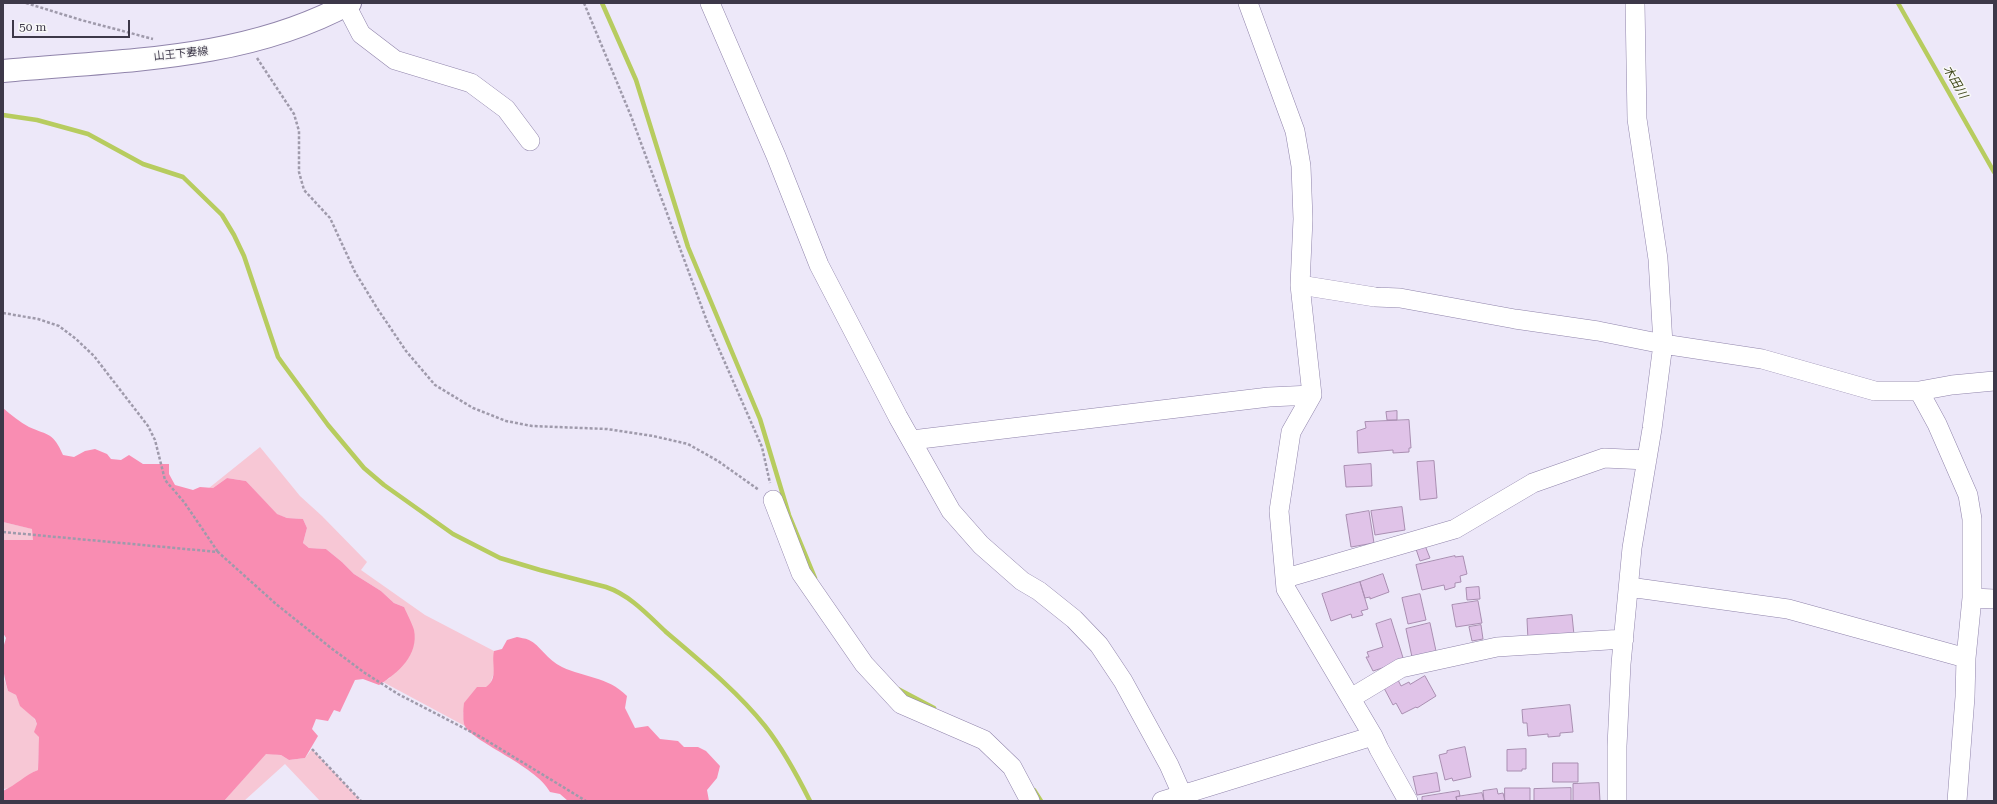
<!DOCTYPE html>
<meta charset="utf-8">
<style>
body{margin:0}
#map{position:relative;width:1997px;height:804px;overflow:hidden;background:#ede8f9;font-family:"Roboto Serif",serif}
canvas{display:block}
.frame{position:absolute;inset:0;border:4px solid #3d3849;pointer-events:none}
.scale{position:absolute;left:12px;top:20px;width:118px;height:18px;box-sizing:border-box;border:2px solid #3d3849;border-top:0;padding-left:5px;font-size:12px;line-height:14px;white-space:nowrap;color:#3d3849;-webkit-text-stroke:3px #f8f8f8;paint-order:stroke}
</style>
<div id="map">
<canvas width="1997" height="804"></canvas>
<div class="frame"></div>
<div class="scale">50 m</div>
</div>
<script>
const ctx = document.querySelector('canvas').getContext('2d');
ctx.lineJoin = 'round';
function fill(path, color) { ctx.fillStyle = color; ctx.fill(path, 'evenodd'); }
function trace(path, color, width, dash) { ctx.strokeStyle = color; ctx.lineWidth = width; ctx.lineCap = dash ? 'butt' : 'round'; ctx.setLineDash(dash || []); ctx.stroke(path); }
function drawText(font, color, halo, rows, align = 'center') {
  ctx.font = font + ' "Roboto Serif","Noto Sans JP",serif'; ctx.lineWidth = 3; ctx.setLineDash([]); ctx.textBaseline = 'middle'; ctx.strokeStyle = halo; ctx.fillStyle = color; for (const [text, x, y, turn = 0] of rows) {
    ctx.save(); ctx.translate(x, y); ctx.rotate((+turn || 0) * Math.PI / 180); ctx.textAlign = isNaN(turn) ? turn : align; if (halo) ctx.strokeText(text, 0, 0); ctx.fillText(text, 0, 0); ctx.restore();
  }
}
const green = new Path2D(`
 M260 447 300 496 322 516 367 562 361 570 425 615 494 651V673L490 684 463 713 465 726 383 682 390 678 404 607 394 603 381 591 354 574 342 562 326 549 309 548 303 543 307 528 303 519 287 518 276 514 246 481 227 478 213 488H209Z
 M3 522 33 529V540H3Z
 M3 676 8 691 16 695C21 711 28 709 35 720 42 730 38 757 38 770 26 775 17 789 3 789Z
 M312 749 361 801H320L285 764 244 801H224L266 753 281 755 289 760 305 758Z`);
const forest = new Path2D(`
 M3 408C11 415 20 422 29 427 49 436 53 432 63 455L74 457 85 451 95 449 107 454 111 459 121 460 129 455 143 464H169V474L175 485 193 490 200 487 213 488 227 478 246 481 277 514 287 518 303 519 307 528 303 543 309 548 326 549 342 562 354 574 381 591 394 603 404 607C407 614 412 623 414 630 419 655 398 673 379 685L363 679 355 680 340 712 334 710 328 721 316 719 312 729 318 736 305 758 289 760 281 755 266 754 224 801H3V791C16 785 25 775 38 770L39 737 34 732 37 724 35 719 20 706 16 695 8 691C3 674 0 654 6 638L3 633V540H33L32 529 3 522Z
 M517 637C520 638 525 638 529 640 540 645 547 660 562 667 585 678 607 676 627 696L625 708 635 728 648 726 660 739 678 741 684 747H698L706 751 720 766 717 778 707 790 709 801H568L560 794 550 792C536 765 469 741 464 724 463 718 463 710 464 703L477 687H486C499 678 491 664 494 651L502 649 507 640Z`);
const stream = new Path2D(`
 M602 3 636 80 688 247 760 419 789 515 815 578
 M1898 3 1994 172
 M3 115 37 120 88 134 143 164 183 177 222 215 234 235 244 256 278 357 283 364 328 425 364 468 384 485 453 534 500 558 540 570 606 587C630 595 648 615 666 632 700 661 737 691 765 726 783 749 797 775 810 801
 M898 689 934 708
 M1034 790 1041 801`);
const building = new Path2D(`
 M1397 411V420H1387L1386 412Z
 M1409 420 1411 448H1409V452L1393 453V450L1358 453 1357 431 1366 428 1365 422Z
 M1434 461 1437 498 1420 500 1417 462Z
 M1371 464 1372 486 1346 487 1344 466Z
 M1402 507 1405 530 1375 535 1371 511Z
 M1369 511 1374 543 1351 547 1346 515Z
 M1424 543 1430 558 1420 561 1415 546Z
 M1455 556V557L1463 556 1467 574 1460 576 1461 582 1455 583V587L1445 590 1444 585 1422 590 1416 565Z
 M1383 574 1389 592 1370 599V597L1365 598 1360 582Z
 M1360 582 1368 609 1361 611 1363 615 1352 618 1351 614 1331 621 1322 594Z
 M1479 587 1480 599 1467 600 1466 588Z
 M1420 594 1426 620 1408 624 1402 598Z
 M1478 601 1482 623 1456 627 1452 605Z
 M1572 615 1574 635 1528 640 1527 619Z
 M1391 619 1404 661 1373 671 1366 657H1369L1367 652 1383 647 1376 624Z
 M1430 623 1436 651 1412 657 1406 629Z
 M1481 625 1483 639 1472 641 1469 627Z
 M1425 676 1436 696 1417 708 1416 707 1402 714 1396 703 1393 705 1384 688 1398 680 1401 686 1409 682 1410 684Z
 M1570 705 1573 732 1560 733V736L1548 737V734L1528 736 1527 723H1523L1522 710Z
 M1465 747 1471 777 1453 781 1452 778 1445 780 1439 755 1447 753V751Z
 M1526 749V769H1522V771H1507V750Z
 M1553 763H1578V782H1553Z
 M1437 773 1440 791 1417 795 1413 777Z
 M1599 783 1600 801H1573V784Z
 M1505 788H1530V801H1505Z
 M1571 788V801H1534V789Z
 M1497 789 1498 794 1503 793 1505 801H1484L1483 791Z
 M1459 791 1460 796 1456 797 1457 801H1422V797Z
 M1482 793 1484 801H1457L1456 797Z`);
const path = new Path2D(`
 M26 3 81 20 153 39
 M584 3 631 116 708 324 762 447 770 483
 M257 58 294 114 299 131V172L304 190 330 218 355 272 377 308 406 351 435 385 473 408 506 421 532 426 607 429 653 436 688 444 718 461 759 490
 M3 313 38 319 59 326 76 339 94 356 148 426 155 440 165 480 184 502 218 552
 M3 532 218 552 276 604 331 648 365 673 398 694 481 737 586 801
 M312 749 361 801`);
const minor = new Path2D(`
 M710 3 776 156 819 265 898 417 951 511 981 545 1022 581 1039 591 1074 619 1099 645 1123 681 1169 765 1185 801
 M1248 3 1295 131 1301 166 1303 219 1300 285 1312 395 1291 432 1279 511 1286 589 1373 736 1379 749 1408 801
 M346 5 361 34 395 60 471 83 506 109 530 141
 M1300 285 1375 297 1400 298 1515 319 1598 331 1663 344 1762 359 1875 391H1919L1952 385 1994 381
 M1919 391 1937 424 1968 495 1972 519V598L1966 658 1965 697 1957 801
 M912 440 1269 397 1312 395
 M773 500 801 573 864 664 901 704 984 740 1012 767 1030 801
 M1286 578 1455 529 1533 483 1604 458 1647 460
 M1629 587 1788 609 1966 658
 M1972 598 1994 599
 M1351 698 1401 668 1497 647 1624 639
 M1162 801 1373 736
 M1617 801V746L1621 664 1632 548 1652 429 1663 344 1658 259 1637 119 1635 3`);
const major = new Path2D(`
 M3 71C120 60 244 61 350 3`);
const streetNames = [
 ["山王下妻線",181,54,-6]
];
const waterNames = [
 ["木田川",1955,82,60]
];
fill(green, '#f7c7d5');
fill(forest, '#f98db2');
trace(stream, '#b7cc5f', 4.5);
fill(building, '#e0c3e8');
trace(building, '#a98eb1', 1);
trace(minor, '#9084ab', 20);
trace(major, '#9084ab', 24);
trace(path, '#9f9aab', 2.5, [3, 2]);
trace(minor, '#fff', 19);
trace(major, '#fff', 22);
drawText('11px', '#3d3849', '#f8f8f8', streetNames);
drawText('italic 12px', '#3e4619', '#f8f8f8', waterNames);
</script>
